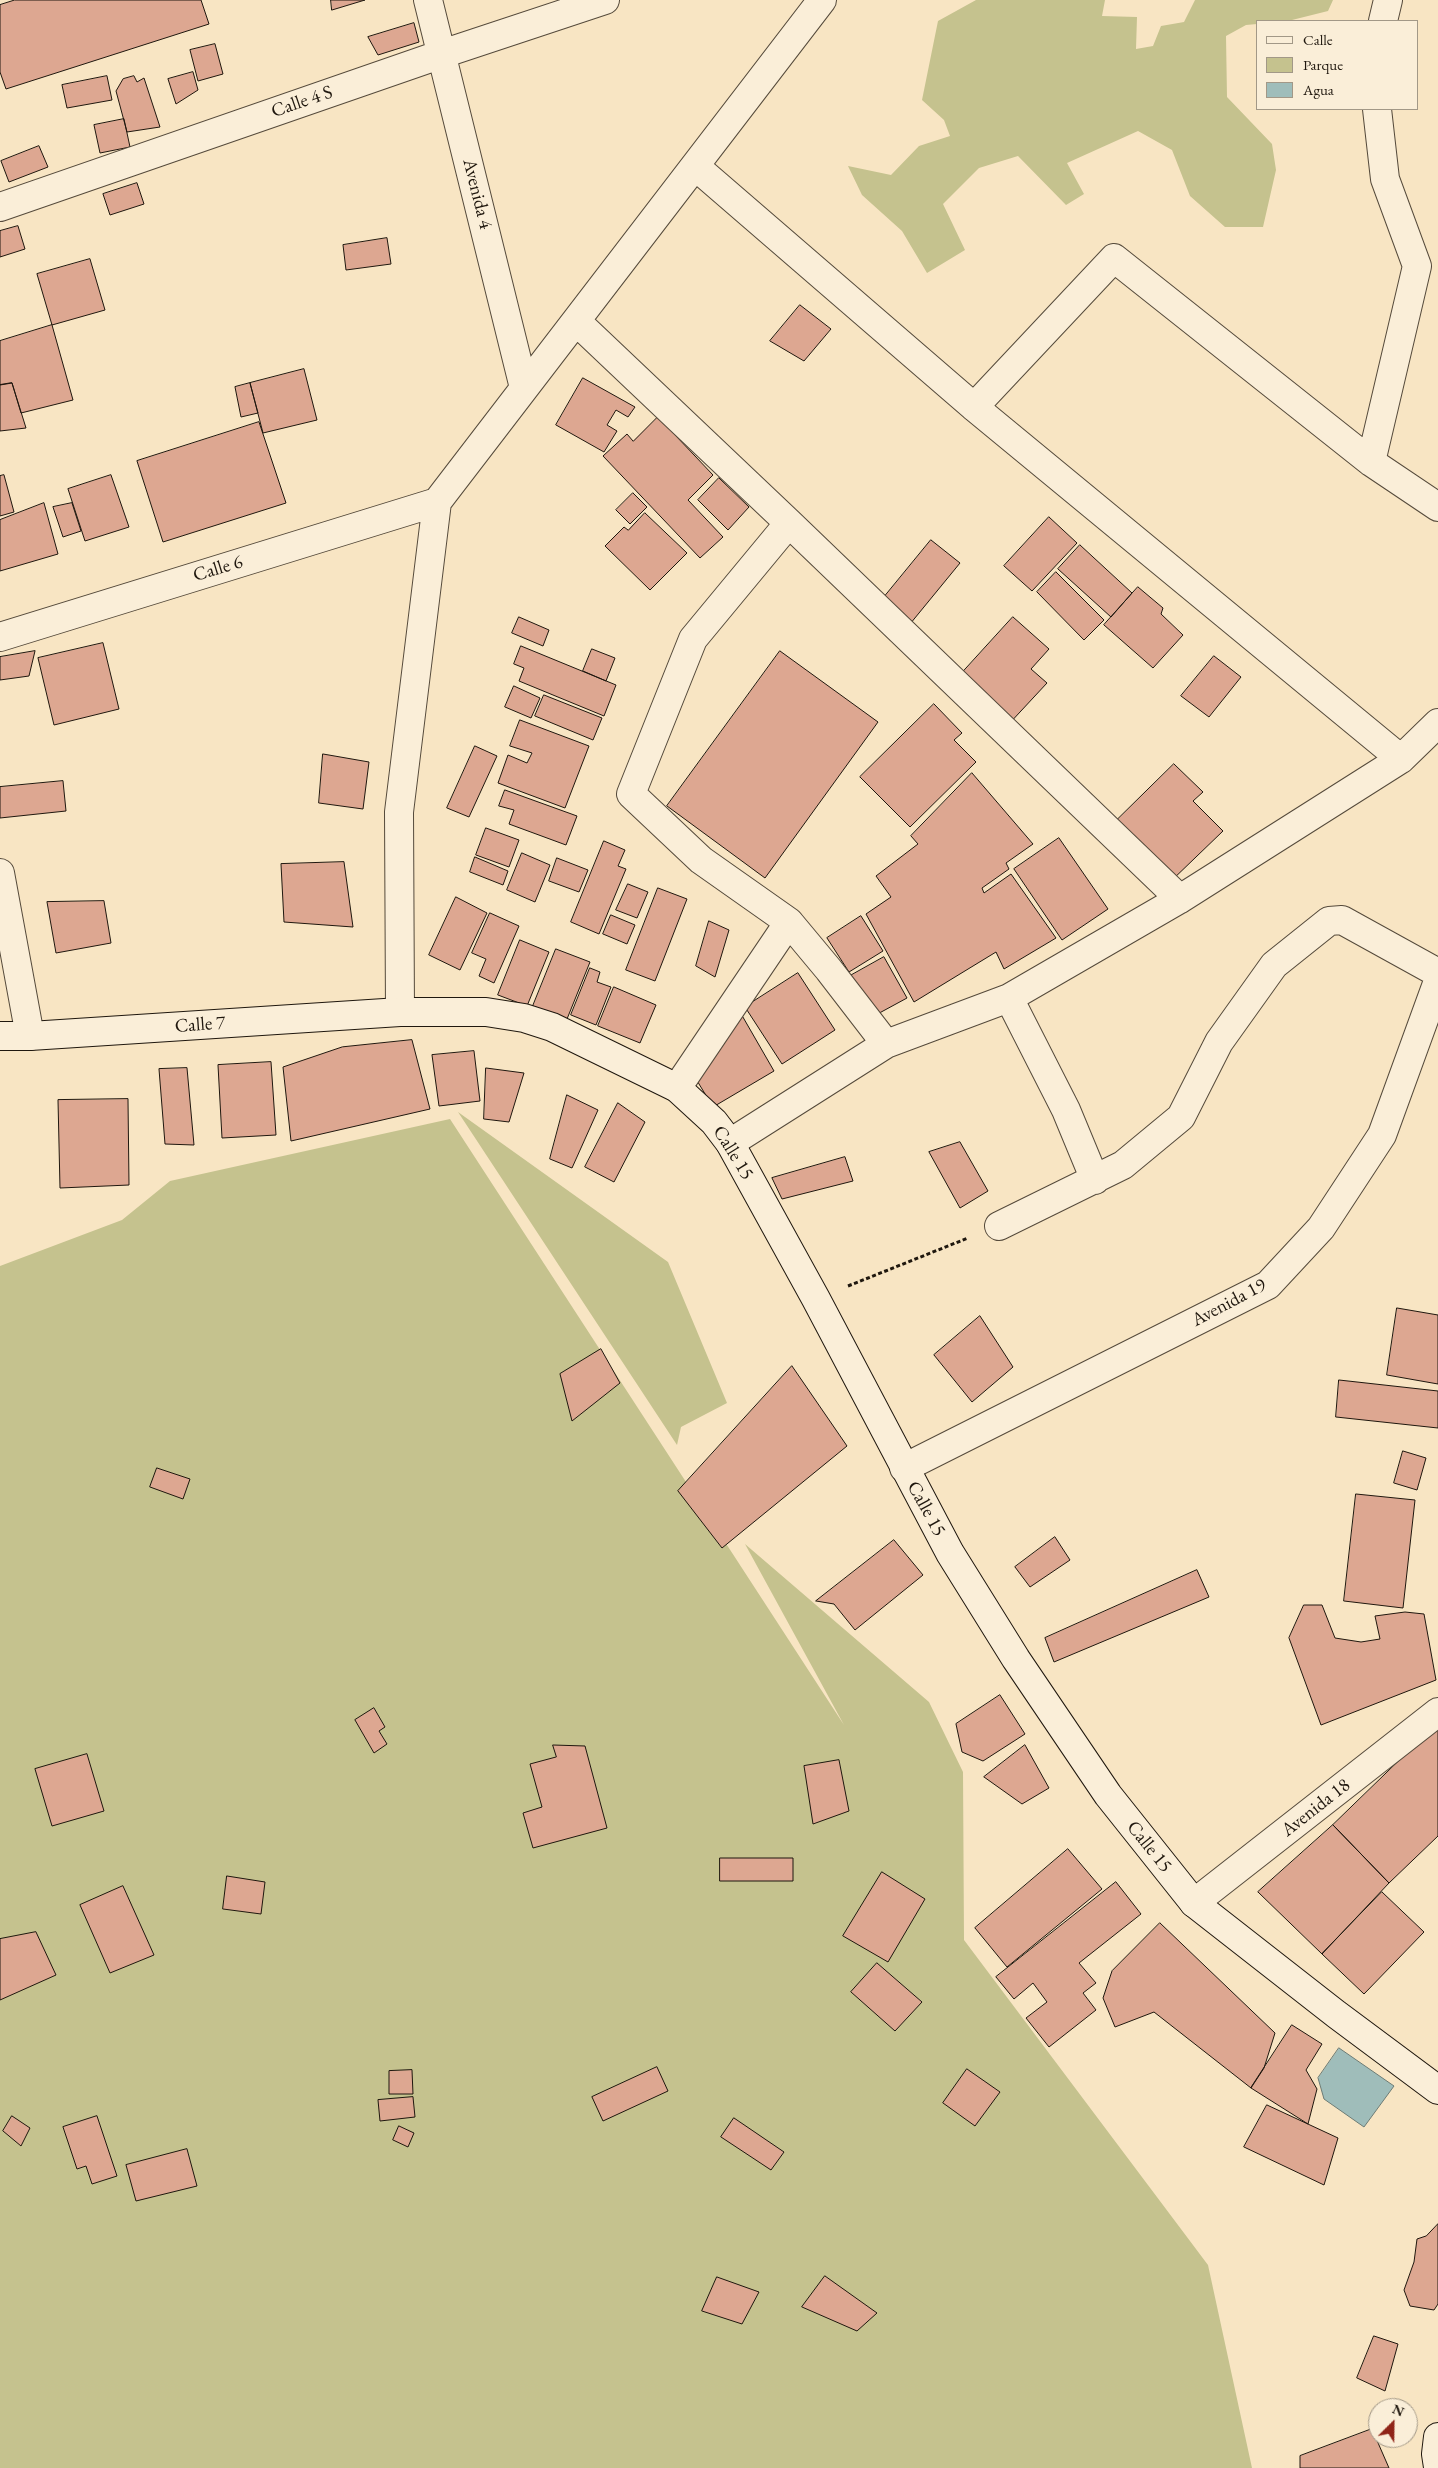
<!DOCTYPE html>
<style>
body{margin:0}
#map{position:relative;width:1438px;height:2468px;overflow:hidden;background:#f8e5c3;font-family:"EB Garamond",serif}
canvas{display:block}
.legend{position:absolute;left:1256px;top:20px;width:162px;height:90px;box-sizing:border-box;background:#faeed8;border:1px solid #a29887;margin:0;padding:6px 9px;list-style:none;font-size:15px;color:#1f170e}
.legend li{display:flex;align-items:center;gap:10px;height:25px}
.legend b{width:25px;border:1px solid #a29887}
.north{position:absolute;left:1368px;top:2398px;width:50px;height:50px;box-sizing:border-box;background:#faeed8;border:1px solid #a29887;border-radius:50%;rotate:23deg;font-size:14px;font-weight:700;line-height:20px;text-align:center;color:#1f170e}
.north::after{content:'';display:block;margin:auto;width:18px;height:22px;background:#8f2418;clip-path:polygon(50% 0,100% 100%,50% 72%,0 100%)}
</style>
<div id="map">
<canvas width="1438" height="2468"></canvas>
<ul class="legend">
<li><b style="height:6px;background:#faeed8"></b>Calle</li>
<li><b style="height:14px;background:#c5c28e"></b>Parque</li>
<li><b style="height:14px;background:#9fbdba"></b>Agua</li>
</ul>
<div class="north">N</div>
</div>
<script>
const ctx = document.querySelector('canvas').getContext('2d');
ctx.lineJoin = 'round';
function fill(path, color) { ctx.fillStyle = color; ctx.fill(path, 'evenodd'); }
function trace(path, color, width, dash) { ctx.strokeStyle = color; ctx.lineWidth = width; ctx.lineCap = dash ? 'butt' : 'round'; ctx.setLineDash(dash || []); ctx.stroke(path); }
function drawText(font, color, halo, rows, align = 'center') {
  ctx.font = font + ' "EB Garamond",serif'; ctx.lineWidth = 4; ctx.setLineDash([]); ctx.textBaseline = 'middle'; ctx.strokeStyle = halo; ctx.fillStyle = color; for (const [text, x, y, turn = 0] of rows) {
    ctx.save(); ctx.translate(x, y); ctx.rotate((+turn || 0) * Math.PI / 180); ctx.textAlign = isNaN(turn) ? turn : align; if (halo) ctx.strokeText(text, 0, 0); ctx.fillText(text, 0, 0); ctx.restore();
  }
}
const green = new Path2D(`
 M1105 0 1102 16 1137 17 1136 49 1153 46 1161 26 1184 22 1195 0H1333L1328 11 1292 20 1257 21V24L1246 25 1226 36 1227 97 1272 144 1276 170 1263 227H1225L1190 196 1172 150 1138 131 1067 163 1084 194 1066 205 1018 156 979 168 943 204 965 250 927 273 902 231 862 195 848 166 891 175 919 146 950 136 944 120 922 100 938 21 976 0Z
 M458 1112 668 1262 727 1403 681 1427 677 1445Z
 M450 1119 844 1725 745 1544 929 1702 963 1772 964 1940 1208 2265 1252 2468H0V1266L122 1220 170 1181Z`);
const water = new Path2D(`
 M1339 2048 1394 2086 1364 2127 1324 2099 1318 2078Z`);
const building = new Path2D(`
 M15 0H201L209 24 6 89 0 72V5Z
 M331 0H365L332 10Z
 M414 23 419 42 378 55 368 37Z
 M215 44 223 74 198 81 190 50Z
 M193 72 198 90 176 104 168 79Z
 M107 76 112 100 67 108 62 85Z
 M134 76 137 82 144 78 160 127 127 132 116 91 123 79Z
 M124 119 130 147 100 153 94 125Z
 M39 146 48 167 9 182 1 161Z
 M137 183 144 204 110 215 103 194Z
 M18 226 25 249 0 257V231Z
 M387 238 391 264 346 270 343 245Z
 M90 259 105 310 52 325 37 274Z
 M800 305 831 329 804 361 770 341Z
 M52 325 73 400 21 413 12 383 0 385V341Z
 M304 369 317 420 263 433 250 383Z
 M583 378 635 407 628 417 616 410 607 425 617 431 604 452 556 425Z
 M12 383 26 428 0 431V385Z
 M250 383 258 413 241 417 235 387Z
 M658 417 713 475 688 500 723 537 700 558 603 456 627 434 633 441Z
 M259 422 286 503 163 542 137 461Z
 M4 475 14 512 0 516V476Z
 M111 475 129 527 85 541 68 489Z
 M719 478 749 507 728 530 698 500Z
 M633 493 647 507 630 524 616 510Z
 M44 503 58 554 0 571V520Z
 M72 503 81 531 63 537 53 507Z
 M645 513 687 553 650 590 605 546 624 527 628 530Z
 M1049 517 1077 543 1032 591 1004 566Z
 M931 540 960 563 910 624 881 601Z
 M1080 545 1132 593 1111 617 1058 569Z
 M1056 572 1104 620 1084 640 1037 592Z
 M1138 587 1163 608 1161 614 1183 635 1153 668 1104 625Z
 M519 617 549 630 543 646 512 633Z
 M1013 617 1049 649 1031 669 1047 683 1007 726 962 673Z
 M103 643 119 709 54 725 38 658Z
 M521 646 616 685 604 716 519 681 524 668 514 664Z
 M592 649 615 658 606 681 583 671Z
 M35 651 29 676 0 680V657Z
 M780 651 878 722 765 878 667 806Z
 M1214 656 1241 677 1209 717 1181 696Z
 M514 686 540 698 531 718 505 707Z
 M544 695 602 718 593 740 535 716Z
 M934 704 962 733 954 740 976 762 910 827 860 777Z
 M520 720 589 746 565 808 498 783 508 755 527 763 532 753 510 746Z
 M475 746 497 756 469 817 447 808Z
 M323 754 369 762 363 809 319 803Z
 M1174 764 1203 792 1193 801 1223 831 1169 883 1112 825Z
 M972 773 1033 844 1006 863 1009 869 982 888 984 893 1011 874 1056 938 1004 969 996 952 914 1002 866 914 891 897 876 876 918 844 911 836Z
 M63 781 66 811 0 818V787Z
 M505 790 577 816 566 845 509 824 514 810 499 806Z
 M486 828 519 840 509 867 476 855Z
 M1059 838 1108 909 1062 940 1014 869Z
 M604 841 625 850 618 866 626 869 599 934 571 922Z
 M522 853 550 865 535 902 507 890Z
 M475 857 508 871 503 885 470 872Z
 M557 858 588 870 579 892 549 881Z
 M344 862 353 927 284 922 281 864Z
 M628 884 648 892 637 918 616 910Z
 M658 888 687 899 655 981 626 970Z
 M456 897 487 913 460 970 429 955Z
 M104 901 111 943 56 953 47 902Z
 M490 913 519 926 494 983 479 976 486 959 472 953Z
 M611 915 635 925 627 944 603 934Z
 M861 916 883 951 849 972 827 938Z
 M709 921 729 930 715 977 696 966Z
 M520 940 549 952 527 1006 498 995Z
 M556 949 590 962 567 1019 533 1006Z
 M884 957 907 998 872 1017 850 976Z
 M590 968 600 972 597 982 611 987 596 1025 571 1015Z
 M798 973 835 1030 782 1064 745 1007Z
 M614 987 656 1005 640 1043 598 1026Z
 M740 1012 774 1071 713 1107 696 1079Z
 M412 1040 430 1109 291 1141 283 1067 342 1047Z
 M474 1051 480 1101 439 1106 432 1055Z
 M271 1062 276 1135 222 1138 218 1065Z
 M187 1068 194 1145 165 1144 159 1069Z
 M486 1068 524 1073 509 1122 484 1119Z
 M567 1095 598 1110 572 1168 550 1159Z
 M128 1099 129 1185 60 1188 58 1100Z
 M618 1103 645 1122 614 1182 585 1167Z
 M960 1142 988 1191 960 1208 929 1152Z
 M845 1157 853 1181 782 1199 772 1178Z
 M1397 1308 1438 1315V1384L1387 1375Z
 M980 1316 1013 1367 972 1402 934 1355Z
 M601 1349 620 1383 572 1421 560 1374Z
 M792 1366 847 1446 722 1548 678 1491Z
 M1339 1380 1438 1391V1428L1336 1417Z
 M1403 1451 1426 1458 1417 1490 1394 1483Z
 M157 1468 190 1479 183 1499 150 1487Z
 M1356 1494 1415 1500 1403 1608 1344 1601Z
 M1055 1537 1070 1560 1030 1587 1015 1567Z
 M894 1540 923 1575 855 1630 834 1604 816 1601Z
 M1197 1570 1209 1597 1054 1662 1045 1638Z
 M1304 1605H1322L1335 1638 1361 1642 1380 1639 1375 1616 1405 1612 1424 1614 1436 1680 1321 1725 1289 1638Z
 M1000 1695 1025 1734 983 1761 962 1752 956 1724Z
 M374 1708 385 1727 379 1731 387 1744 374 1753 355 1720Z
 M1434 1727 1438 1731V1836L1389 1883 1333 1825Z
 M553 1745 585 1746 607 1828 533 1848 523 1813 542 1807 530 1764 556 1757Z
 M1025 1745 1049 1788 1022 1804 984 1777Z
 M87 1754 104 1811 52 1826 35 1769Z
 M839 1760 849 1811 813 1824 804 1766Z
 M1333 1825 1389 1883 1322 1954 1258 1892Z
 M1068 1849 1102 1889 1007 1967 975 1928Z
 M720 1858H793V1881H720Z
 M882 1872 925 1899 888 1962 843 1936Z
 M227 1876 265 1882 261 1914 223 1909Z
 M1116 1882 1141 1914 1079 1963 1096 1983 1083 1993 1096 2010 1049 2047 1026 2018 1047 2002 1033 1983 1014 1999 996 1977Z
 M123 1886 154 1955 110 1973 80 1905Z
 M1382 1892 1424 1932 1364 1994 1322 1954Z
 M1160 1923 1275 2033 1264 2068 1251 2088 1154 2012 1115 2027 1103 1998 1112 1971Z
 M36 1932 56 1975 0 2000V1939Z
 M877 1963 922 2002 895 2031 851 1992Z
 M1292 2025 1322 2044 1306 2070 1317 2089 1308 2124 1251 2088Z
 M657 2067 668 2091 603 2121 592 2097Z
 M967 2069 1000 2092 975 2126 943 2103Z
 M412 2070 413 2094H389V2071Z
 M413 2097 415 2117 380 2121 378 2100Z
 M1267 2105 1338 2138 1324 2185 1244 2147Z
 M12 2116 30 2128 21 2146 3 2131Z
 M97 2116 117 2176 92 2184 86 2166 77 2169 63 2127Z
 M734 2118 784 2152 771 2170 721 2137Z
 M399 2126 414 2133 408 2147 393 2140Z
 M187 2149 197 2186 136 2201 126 2165Z
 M1438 2224V2304L1434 2310 1410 2306 1404 2290 1414 2262 1417 2239 1426 2236Z
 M825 2276 877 2313 857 2331 802 2307Z
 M717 2277 759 2292 742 2324 702 2311Z
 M1374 2336 1398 2344 1385 2391 1357 2378Z
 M1372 2429 1389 2468H1300V2456Z`);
const path = new Path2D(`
 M848 1286 968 1238`);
const minor = new Path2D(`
 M428 0 524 388
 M1383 21 1388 0
 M695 166 974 407 1401 759
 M0 207 442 54 605 0
 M576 321 789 523 1180 899
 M974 407 1114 258 1371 462 1438 507
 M1371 462 1417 266 1385 179 1377 109
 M789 523 693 639 631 794 701 860 789 922 829 970 886 1044
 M0 637 437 502
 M0 873 30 1036
 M1009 998 1066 1110 1095 1180
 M400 1012 399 812 437 502 822 0
 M677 1088 789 922
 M730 1143 886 1044 1009 998 1180 899 1401 759 1438 723
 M999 1226 1123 1165 1181 1117 1219 1042 1274 965 1329 921 1342 920 1438 973
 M904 1468 1268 1285 1321 1228 1382 1135 1438 981`);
const tertiary = new Path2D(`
 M1194 1903 1438 1712`);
const secondary = new Path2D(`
 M0 1036H30L400 1012H486L524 1018 552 1027 677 1088 714 1122 730 1143 816 1299 950 1553 1016 1659 1108 1795 1194 1903 1336 2014 1438 2090
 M1438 2437 1436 2454 1438 2467`);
const streetNames = [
 ["Calle 4 S",302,102,-19],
 ["Avenida 4",477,194,76],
 ["Calle 6",218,569,-17],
 ["Calle 7",200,1025,-4],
 ["Calle 15",733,1153,58],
 ["Avenida 19",1229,1303,-28],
 ["Calle 15",926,1509,61],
 ["Avenida 18",1316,1808,-38],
 ["Calle 15",1149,1847,51]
];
fill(green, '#c5c28e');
fill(water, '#9fbdba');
trace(water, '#6c7b75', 1);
fill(building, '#dda791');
trace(building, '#1f170e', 1);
trace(minor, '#554a3b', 30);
trace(tertiary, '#554a3b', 30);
trace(secondary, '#1f170e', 30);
trace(path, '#1f170e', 3, [4, 2.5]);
trace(minor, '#faeed8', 28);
trace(tertiary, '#faeed8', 28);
trace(secondary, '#faeed8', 28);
drawText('19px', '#1f170e', '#faeed8', streetNames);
</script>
